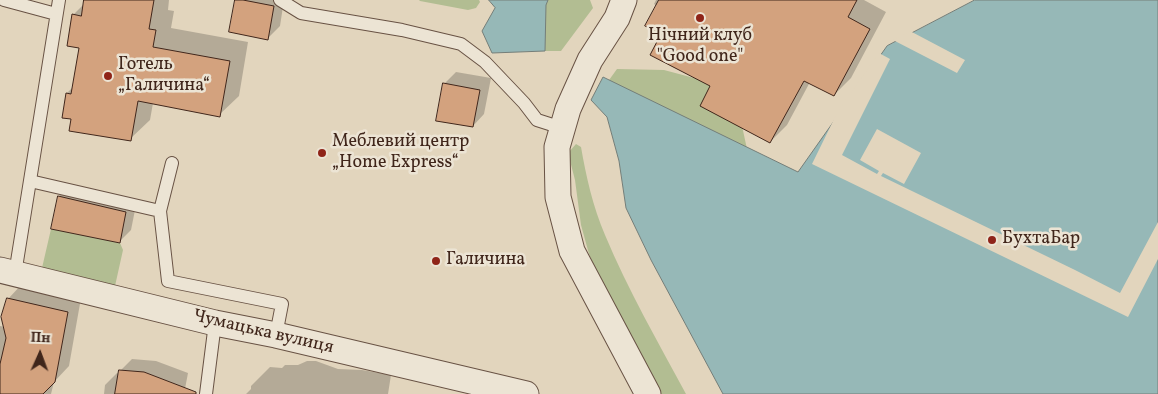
<!DOCTYPE html>
<meta charset="utf-8">
<style>
body{margin:0}
#map{position:relative;width:1158px;height:394px;overflow:hidden;background:#e2d5bd;font-family:Vollkorn,serif}
canvas{display:block}
.north{position:absolute;left:15px;top:329px;width:50px;height:50px;-webkit-text-stroke:4px #ece4d4;paint-order:stroke;rotate:2deg;font-size:14px;font-weight:700;line-height:20px;text-align:center;color:#40261b}
.north::after{content:'';display:block;margin:auto;width:18px;height:22px;background:#40261b;clip-path:polygon(50% 0,100% 100%,50% 72%,0 100%)}
</style>
<div id="map">
<canvas width="1158" height="394"></canvas>
<div class="north">Пн</div>
</div>
<script>
const ctx = document.querySelector('canvas').getContext('2d');
ctx.lineJoin = 'round';
function fill(path, color) { ctx.fillStyle = color; ctx.fill(path, 'evenodd'); }
function trace(path, color, width, dash) { ctx.strokeStyle = color; ctx.lineWidth = width; ctx.lineCap = dash ? 'butt' : 'round'; ctx.setLineDash(dash || []); ctx.stroke(path); }
function drawText(font, color, halo, rows, align = 'center') {
  ctx.font = font + ' Vollkorn,serif'; ctx.lineWidth = 5; ctx.setLineDash([]); ctx.textBaseline = 'middle'; ctx.strokeStyle = halo; ctx.fillStyle = color; for (const [text, x, y, turn = 0] of rows) {
    ctx.save(); ctx.translate(x, y); ctx.rotate((+turn || 0) * Math.PI / 180); ctx.textAlign = isNaN(turn) ? turn : align; if (halo) ctx.strokeText(text, 0, 0); ctx.fillText(text, 0, 0); ctx.restore();
  }
}
const green = new Path2D(`
 M419 0H479L480 2 476 8 468 10 420 1Z
 M541 0H590L593 8 561 51H545L536 37Z
 M617 69 664 70 709 82 742 126 747 149 604 87Z
 M576 144 581 147C586 176 593 207 605 235 628 290 658 342 686 394H659L603 287 589 254 581 225 575 180 568 153Z
 M51 229 120 243 123 250 115 286 42 268Z`);
const water = new Path2D(`
 M489 0H548L546 5 545 51 492 53 482 31 495 8Z
 M975 0H1158V394H723L651 260 626 208 619 161 607 117 591 100 603 77 798 172 887 46Z`);
const pier = new Path2D(`
 M910 31 965 60 957 73 893 40Z
 M879 53 890 59 842 155 877 174 879 171 860 160 877 129 921 153 904 184 883 173 881 176 1075 270 1120 293 1158 222V259L1128 317 812 164 838 111Z`);
const shadow = new Path2D(`
 M85 0H169L168 10 174 11 171 28 248 42 239 96 219 115 153 103 150 120 130 139 72 118 67 93 74 86 80 47 73 15 84 4Z
 M237 0H284L280 26 268 38Z
 M656 0H864L886 12 851 78 834 95 810 82 787 125 770 142 712 86 662 34 657 6 654 4Z
 M456 72 491 78 484 114 473 126 444 84Z
 M71 185 137 200 131 230 119 242 59 196Z
 M22 284 81 298 69 366 54 382 51 394H0V326L5 327 8 299Z
 M132 359 156 361 188 373 184 394H104L105 385 117 373 119 374 120 371Z
 M307 361H316L338 369 362 370 391 375 388 394H246L251 389V386L270 367 282 368 285 365H298Z`);
const building = new Path2D(`
 M84 0H154L149 29 156 30 153 47 230 61 220 117 138 101 131 141 69 131 71 119 62 118 66 93 71 94 79 48 67 46 72 14 81 16Z
 M235 0H243L274 6 268 40 229 32Z
 M659 0H857L848 17 870 29 834 96 804 81 770 143 700 106 710 86 650 55 661 34 645 26Z
 M443 83 480 90 473 127 436 121Z
 M58 196 126 212 120 243 51 229Z
 M7 298 68 312 55 382 43 394H0V364L6 338 1 317Z
 M119 370 144 372 196 392V394H115Z`);
const service = new Path2D(`
 M4 0 56 14
 M280 0 301 13 402 30 461 44 485 62 524 103 537 120 562 128
 M30 181 160 211 172 163
 M160 211 168 281 282 304 276 335
 M15 274 59 0
 M206 394 215 323`);
const minor = new Path2D(`
 M624 0 617 18 590 60 568 109 557 147 558 197 572 251 648 394
 M0 270 215 323 276 335 526 394`);
const markers = [
 [700,18,5,"#8f2418"],
 [108,76,5,"#8f2418"],
 [322,153,5,"#8f2418"],
 [992,240,5,"#8f2418"],
 [436,261,5,"#8f2418"]
];
const poiNames = [
 ["Нічний клуб",700,37,"center"],
 ["\"Good one\"",700,58,"center"],
 ["Готель",118,66],
 ["„Галичина“",118,87],
 ["Меблевий центр",332,143],
 ["„Home Express“",332,164],
 ["БухтаБар",1002,240],
 ["Галичина",446,261]
];
const streetNames = [
 ["Чумацька вулиця",263,333,13]
];
fill(green, '#b2bd92');
fill(water, '#96b8b7');
trace(water, '#747e79', 1);
fill(pier, '#e2d5bd');
fill(shadow, '#0003');
fill(building, '#d3a27e');
trace(building, '#40261b', 1);
trace(service, '#685244', 14);
trace(minor, '#685244', 27);
trace(service, '#ece4d4', 12);
trace(minor, '#ece4d4', 25);
for (const [x, y, r, color] of markers) { const dot = new Path2D(); dot.arc(x, y, r, 0, 2 * Math.PI); ctx.fillStyle = color; ctx.fill(dot); trace(dot, '#ece4d4', 2); }
drawText('18px', '#40261b', '#ece4d4', poiNames, 'left');
drawText('18px', '#40261b', '#ece4d4', streetNames);
</script>
